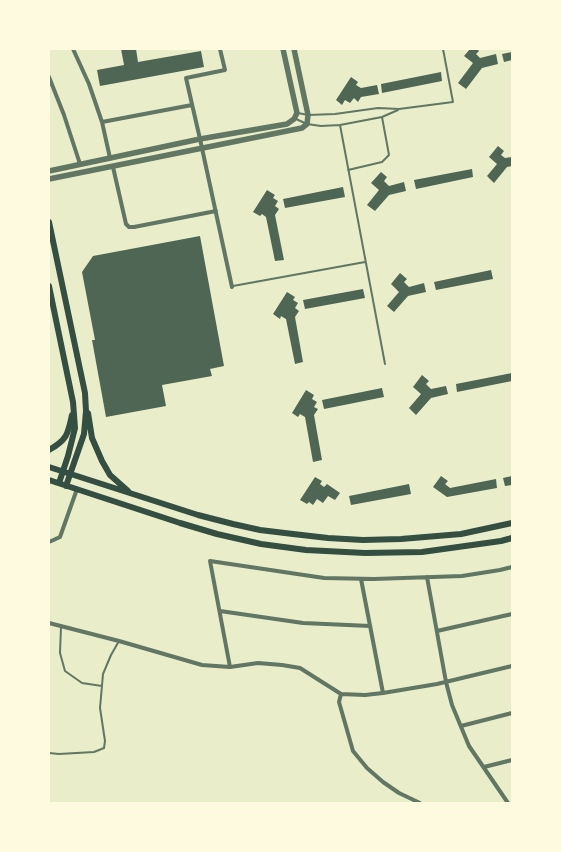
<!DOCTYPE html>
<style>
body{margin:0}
#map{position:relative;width:561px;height:852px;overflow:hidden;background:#e9edc9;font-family:Ubuntu,sans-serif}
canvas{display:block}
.frame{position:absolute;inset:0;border:50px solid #fefae0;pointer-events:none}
</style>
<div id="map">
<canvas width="561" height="852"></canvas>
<div class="frame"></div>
</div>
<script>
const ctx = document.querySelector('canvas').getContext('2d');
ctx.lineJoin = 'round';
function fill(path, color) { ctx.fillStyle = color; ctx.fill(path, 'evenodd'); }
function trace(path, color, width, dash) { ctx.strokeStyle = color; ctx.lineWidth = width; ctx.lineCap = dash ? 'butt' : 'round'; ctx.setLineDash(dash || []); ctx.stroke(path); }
const building = new Path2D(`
 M121 49H136L138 62 201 51 204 67 100 86 97 70 124 65Z
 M470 49H477L479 51 476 54 480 58 496 54 498 64 482 68 466 89 458 83 473 63 464 56Z
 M512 52V60L504 62 502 54Z
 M441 72 442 81 382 93 381 84Z
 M351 77 358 82 356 85 361 88 377 85 379 94 361 97 358 102 354 98 350 103 345 100 342 105 336 100Z
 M498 146 504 151 501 155 505 158 512 157V166L507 167 494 183 487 176 497 164 489 157Z
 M472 169 473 177 416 189 414 180Z
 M381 172 387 177 384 181 389 186 404 182 406 191 389 195 375 211 367 205 379 190 371 183Z
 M343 187 345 197 285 208 283 199Z
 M267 190 275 195 273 198 278 201 275 206 279 209 275 215 284 260 275 261 266 217 262 214 260 216 253 212Z
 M200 236 224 366 210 369 212 376 162 385 166 406 106 417 92 340H95L82 272 93 256Z
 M491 270 493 279 436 290 434 282Z
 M400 273 407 279 404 282 409 287 424 283 426 292 408 296 394 312 387 306 399 292 391 284Z
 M363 289 365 298 305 309 303 300Z
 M287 292 295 297 293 300 298 303 295 308 299 311 295 317 303 362 295 364 286 319 281 316 280 319 273 314Z
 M512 373V381L457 392 456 384Z
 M422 375 429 381 426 384 431 389 446 386 448 394 431 398 416 415 409 408 421 394 413 387Z
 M382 388 384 397 324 409 322 400Z
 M306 390 314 395 312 399 317 402 314 407 318 409 314 415 322 460 313 462 305 417 300 414 298 417 292 413Z
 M441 476 448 481 445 484 450 488 496 479 497 488 447 497 433 487Z
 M512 476V485L505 486 503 478Z
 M315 477 322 481 320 484 324 487 327 484 340 493 335 500 328 496 323 503 317 499 313 505 309 502 307 504 300 500Z
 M409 484 411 494 351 505 349 496Z`);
const service = new Path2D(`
 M298 113 308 115 335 114 378 108 399 109 453 102 443 49
 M296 119 307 124 321 126 340 125 382 117 398 110
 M340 125 385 364
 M348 170 382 162 389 155 382 117
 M233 286 365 262
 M61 627 60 653 65 671 82 683 102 686
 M49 753 59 754 94 752 104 748 105 741 100 708 103 674 111 655 119 641`);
const minor = new Path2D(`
 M73 49 89 84 102 122 110 158
 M220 49 225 70 186 78 200 139 232 287
 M49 77 64 115 80 164
 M102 122 192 105
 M113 167 126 224 129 227H134L216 211
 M49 542 60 537 77 489
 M427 577 446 682 452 705 469 746 508 803
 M361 579 383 693
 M220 611 303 623 370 626
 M49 623 119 641 202 665 230 667 258 663 282 665 300 668 341 694 365 695 383 693 437 684 512 666
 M437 631 512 614
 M230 667 210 561 324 578 374 579 462 576 500 570 512 567
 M341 694 339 702 353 751 367 768 383 782 399 793 420 803
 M461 726 512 713
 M484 767 512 760`);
const tertiary = new Path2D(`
 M49 171 200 139 287 124 294 119 297 113 283 49
 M49 179 302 128 307 124 308 115 294 49`);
const secondary = new Path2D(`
 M49 222 85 393 86 411 84 434 66 486
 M49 286 73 402 75 428 68 456 59 483
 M88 413 92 438 102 461 110 475 128 491
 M49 450C67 440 68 434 72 415
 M49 467 198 515 233 524 260 530 293 534 328 538 363 540 401 539 461 534 512 523
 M49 480 180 523 217 534 261 544 306 550 365 553 422 552 501 541 512 538`);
fill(building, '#4f6655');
trace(service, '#617663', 2);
trace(minor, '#617663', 4);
trace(tertiary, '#617663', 5.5);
trace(secondary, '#344e41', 6);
</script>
